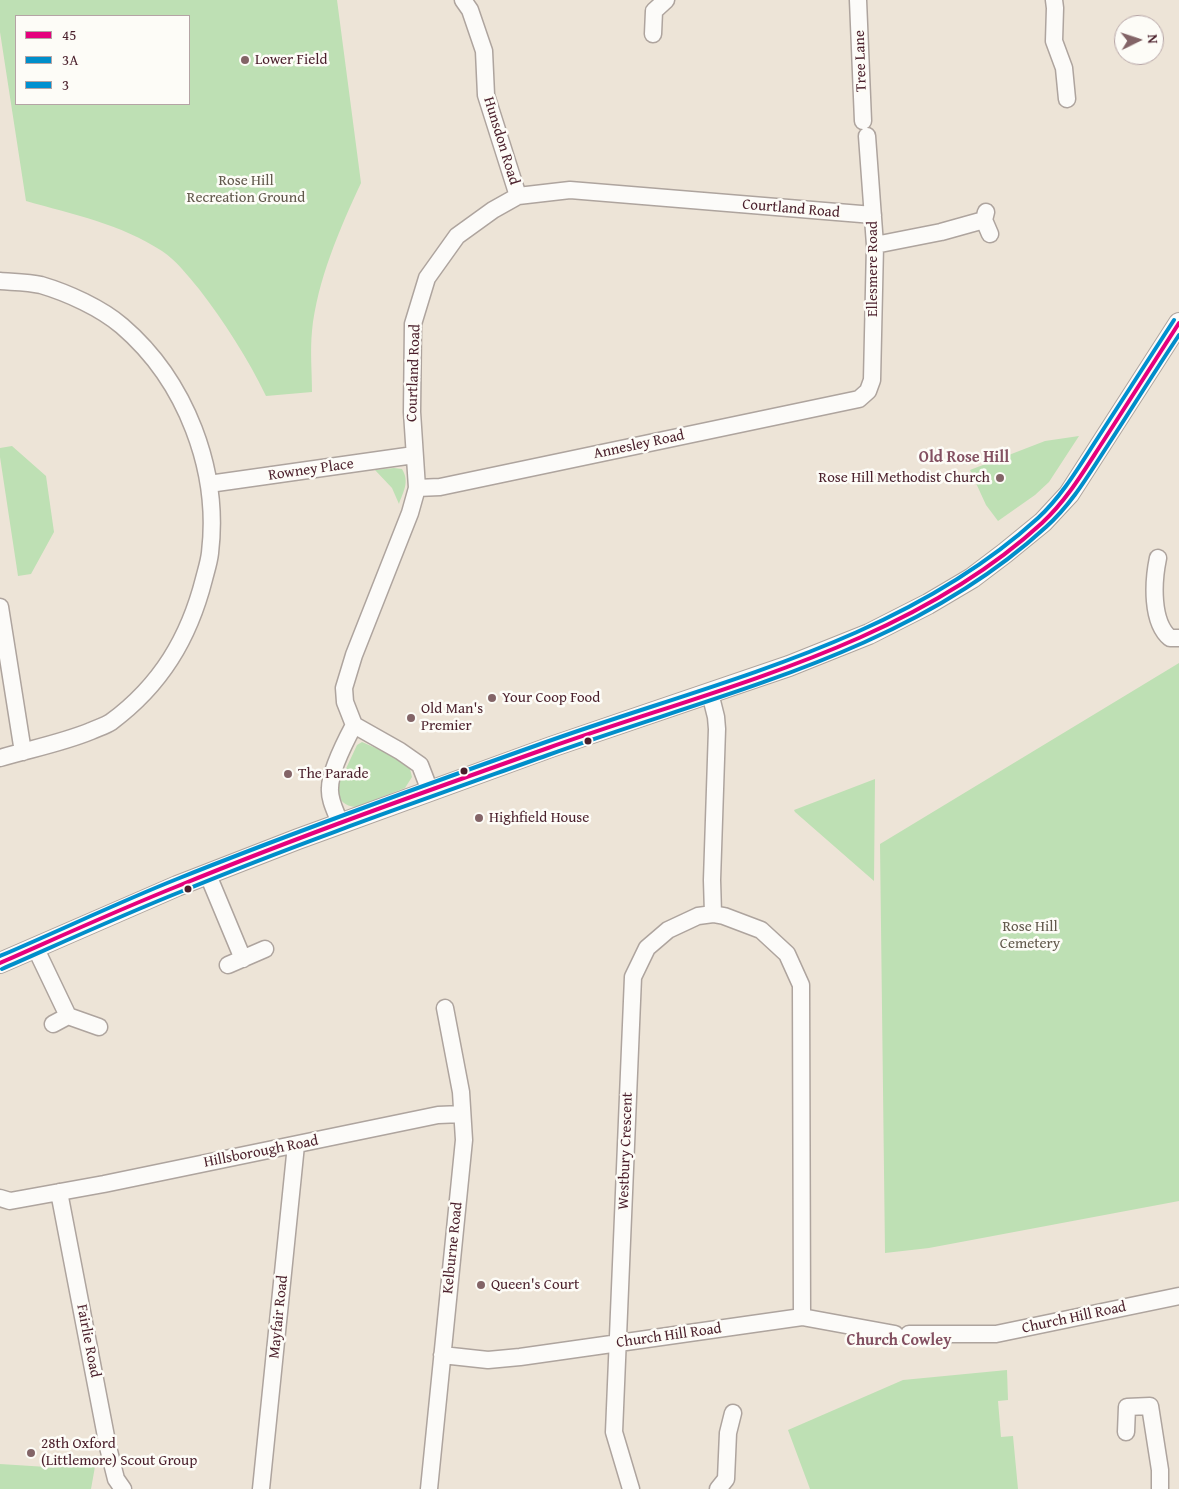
<!DOCTYPE html>
<style>
body{margin:0}
#map{position:relative;width:1179px;height:1489px;overflow:hidden;background:#ede4d7;font-family:"Gentium Book Plus",serif}
canvas{display:block}
.legend{position:absolute;left:15px;top:15px;width:175px;height:90px;box-sizing:border-box;background:#fdfcf7;border:1px solid #b5a4a5;margin:0;padding:6px 9px;list-style:none;font-size:15px;color:#4a1f2b}
.legend li{display:flex;align-items:center;gap:10px;height:25px}
.legend b{width:25px;border:1px solid #b5a4a5}
.north{position:absolute;left:1114px;top:15px;width:50px;height:50px;box-sizing:border-box;background:#fdfcf7;border:1px solid #b5a4a5;border-radius:50%;rotate:86deg;font-size:14px;font-weight:700;line-height:20px;text-align:center;color:#4a1f2b}
.north::after{content:'';display:block;margin:auto;width:18px;height:22px;background:#836467;clip-path:polygon(50% 0,100% 100%,50% 72%,0 100%)}
</style>
<div id="map">
<canvas width="1179" height="1489"></canvas>
<ul class="legend">
<li><b style="height:6px;background:#e5007d"></b>45</li>
<li><b style="height:6px;background:#008eca"></b>3A</li>
<li><b style="height:6px;background:#0090d0"></b>3</li>
</ul>
<div class="north">N</div>
</div>
<script>
const ctx = document.querySelector('canvas').getContext('2d');
ctx.lineJoin = 'round';
function fill(path, color) { ctx.fillStyle = color; ctx.fill(path, 'evenodd'); }
function trace(path, color, width, dash) { ctx.strokeStyle = color; ctx.lineWidth = width; ctx.lineCap = dash ? 'butt' : 'round'; ctx.setLineDash(dash || []); ctx.stroke(path); }
function drawText(font, color, halo, rows, align = 'center') {
  ctx.font = font + ' "Gentium Book Plus",serif'; ctx.lineWidth = 5; ctx.setLineDash([]); ctx.textBaseline = 'middle'; ctx.strokeStyle = halo; ctx.fillStyle = color; for (const [text, x, y, turn = 0] of rows) {
    ctx.save(); ctx.translate(x, y); ctx.rotate((+turn || 0) * Math.PI / 180); ctx.textAlign = isNaN(turn) ? turn : align; if (halo) ctx.strokeText(text, 0, 0); ctx.fillText(text, 0, 0); ctx.restore();
  }
}
const green = new Path2D(`
 M0 0H337L361 183C340 228 317 281 312 331 310 351 312 372 312 392L266 396C247 357 225 323 199 289 188 276 176 260 162 251 121 224 72 214 26 201L0 32ZM189 16V104H16V16Z
 M1079 436 1049 482 1035 495 998 521 986 505 970 470 1045 441Z
 M12 446 46 476 54 532 31 574 18 576 0 457V448Z
 M394 468 402 469C410 482 403 492 399 504L392 488 375 470Z
 M1179 663V1201L929 1248 885 1253 880 844Z
 M362 742 403 760 410 769 412 777 405 788 356 807C344 806 340 801 336 790L357 745Z
 M875 779 874 881 795 812 794 810Z
 M1007 1370 1008 1400 998 1401 1001 1437 1013 1436 1018 1489H810L788 1430 903 1380Z
 M96 1461 91 1489H0V1464L47 1467Z`);
const minor = new Path2D(`
 M463 0 470 10 484 51 486 95 518 196
 M858 0 863 121
 M1054 0 1055 8 1054 41 1064 68 1067 99
 M653 34 654 11 666 0
 M986 212 984 220 990 234
 M875 245 941 232 984 220
 M0 281C13 282 29 282 41 285 68 293 101 308 122 326 186 381 220 470 210 553 209 562 206 571 204 579 189 638 161 685 111 722 105 726 97 728 91 731 62 743 30 749 0 758
 M209 484 414 455
 M417 488 440 487 859 399 868 391 872 380 875 245 867 136
 M1158 558C1153 582 1151 622 1170 638H1179
 M0 607 23 752
 M710 693 716 717 717 729 712 880 713 914
 M354 725 345 702 344 688 354 655 410 513 417 488 412 412 413 324 427 278 457 236 493 210 518 196 570 190 873 215
 M340 823C336 812 329 800 330 788 330 772 346 740 354 725L400 751 420 765 430 791
 M208 875 243 959
 M35 947 68 1016
 M228 965 265 949
 M53 1024 68 1016 99 1027
 M59 1192 108 1447 116 1479 123 1489
 M0 1198 10 1201 104 1184 438 1115 462 1114
 M909 1334H996L1179 1296
 M442 1355 488 1360 520 1357 802 1317 895 1334
 M1126 1432 1127 1407 1150 1406 1160 1470V1489
 M261 1489 296 1145
 M429 1489 464 1140 461 1092 445 1008
 M631 1489 614 1432 633 977 647 948 668 930 698 916 713 914 724 916 761 930 787 954 801 985 802 1317
 M718 1489 726 1479 728 1433 733 1413`);
const major = new Path2D(`
 M0 963 177 886 298 839 551 747 789 666 869 634 928 604 972 578 1005 553 1043 522 1069 494 1179 323`);
const bus1 = new Path2D(`
 M0 963C59 937 118 910 178 886 300 836 424 792 548 748 716 688 908 646 1042 523 1068 499 1085 469 1104 440 1129 401 1154 362 1179 323`);
const bus2 = new Path2D(`
 M2 969C61 943 120 916 180 892 301 842 425 799 548 755 719 693 909 653 1046 527 1072 504 1089 474 1108 445 1132 408 1155 371 1179 335`);
const bus3 = new Path2D(`
 M0 956C59 931 117 903 177 879 299 830 422 786 546 742 714 682 902 642 1038 518 1063 495 1080 465 1099 436 1124 397 1149 358 1174 320`);
const markers = [
 [245,60,5,"#836467"],
 [1000,478,5,"#836467"],
 [492,698,5,"#836467"],
 [411,718,5,"#836467"],
 [588,741,4.5,"#4a1f2b"],
 [464,771,4.5,"#4a1f2b"],
 [288,774,5,"#836467"],
 [479,818,5,"#836467"],
 [188,889,4.5,"#4a1f2b"],
 [481,1285,5,"#836467"],
 [31,1453,5,"#836467"]
];
const poiNames = [
 ["Lower Field",255,60],
 ["Rose Hill Methodist Church",990,478,"right"],
 ["Your Coop Food",502,698],
 ["Old Man's",421,709],
 ["Premier",421,726],
 ["The Parade",298,774],
 ["Highfield House",489,818],
 ["Queen's Court",491,1285],
 ["28th Oxford",41,1444],
 ["(Littlemore) Scout Group",41,1461]
];
const streetNames = [
 ["Tree Lane",861,61,-92],
 ["Hunsdon Road",501,141,73],
 ["Courtland Road",791,209,5],
 ["Ellesmere Road",873,269,-90],
 ["Courtland Road",414,373,-88],
 ["Annesley Road",639,445,-12],
 ["Rowney Place",311,470,-8],
 ["Westbury Crescent",626,1151,-88],
 ["Hillsborough Road",261,1152,-11],
 ["Kelburne Road",453,1248,-84],
 ["Mayfair Road",279,1317,-84],
 ["Church Hill Road",1074,1318,-12],
 ["Church Hill Road",669,1336,-8],
 ["Fairlie Road",88,1341,79]
];
const parkNames = [
 ["Rose Hill",246,181],
 ["Recreation Ground",246,198],
 ["Rose Hill",1030,927],
 ["Cemetery",1030,944]
];
const neighbourhoodNames = [
 ["Old Rose Hill",964,458],
 ["Church Cowley",899,1341]
];
fill(green, '#bee0b4');
trace(minor, '#aea49e', 19);
trace(major, '#aea49e', 22);
trace(minor, '#fcfbf9', 16);
trace(major, '#fcfbf9', 20);
trace(bus1, '#e5007d', 4);
trace(bus2, '#008eca', 4);
trace(bus3, '#0090d0', 4);
for (const [x, y, r, color] of markers) { const dot = new Path2D(); dot.arc(x, y, r, 0, 2 * Math.PI); ctx.fillStyle = color; ctx.fill(dot); trace(dot, '#fdfcf7', 2); }
drawText('15px', '#4a1f2b', '#fdfcf7', poiNames, 'left');
drawText('15px', '#4a1f2b', '#fdfcf7', streetNames);
drawText('15px', '#61584b', '#fdfcf7', parkNames);
drawText('bold 16px', '#835061', '#fdfcf7', neighbourhoodNames);
</script>
